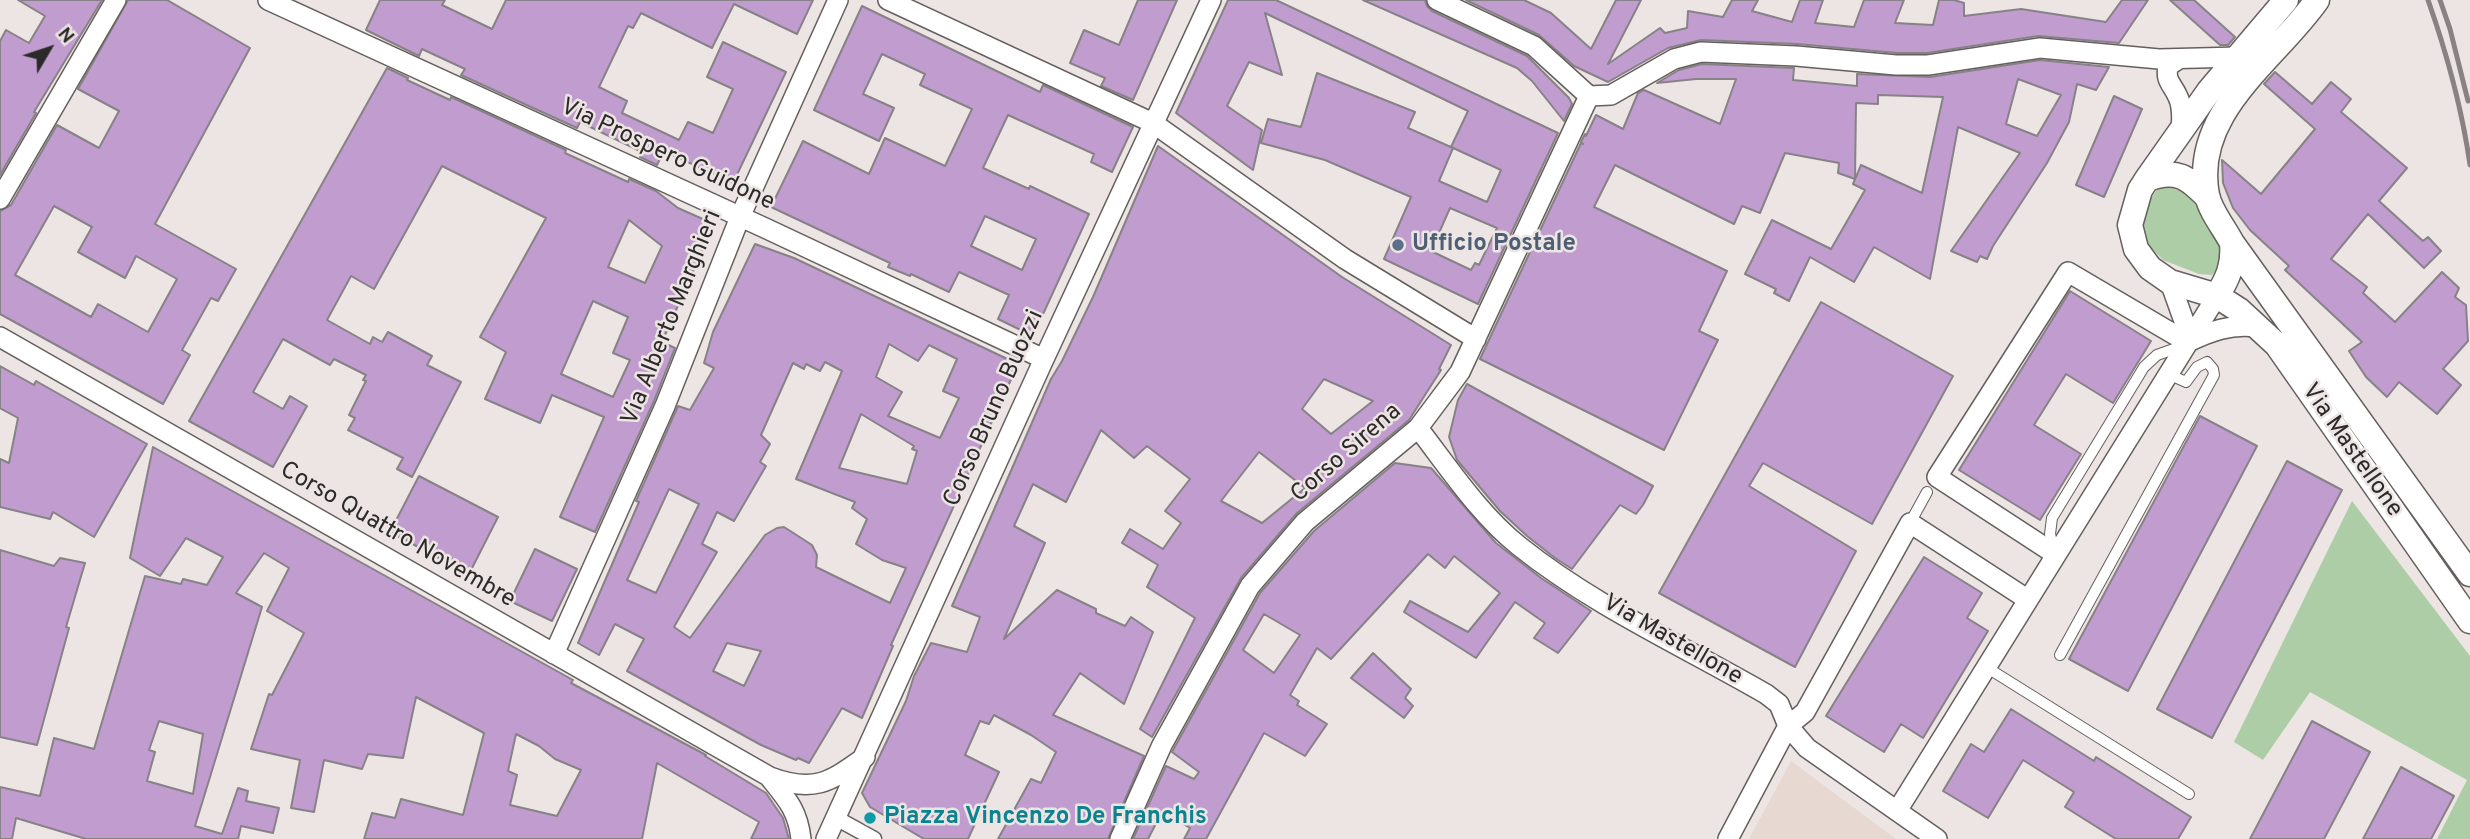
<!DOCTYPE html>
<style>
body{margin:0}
#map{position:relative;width:2470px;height:839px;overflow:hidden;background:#ece5e3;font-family:Overpass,sans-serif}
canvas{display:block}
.north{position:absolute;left:14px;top:14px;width:70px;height:70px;-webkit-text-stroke:5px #ece5e3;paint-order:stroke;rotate:51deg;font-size:19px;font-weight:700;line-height:28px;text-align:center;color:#2c2a29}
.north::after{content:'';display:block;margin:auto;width:24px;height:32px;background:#2c2a29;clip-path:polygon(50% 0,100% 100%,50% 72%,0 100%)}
</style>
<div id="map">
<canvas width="2470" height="839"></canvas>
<div class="north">N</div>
</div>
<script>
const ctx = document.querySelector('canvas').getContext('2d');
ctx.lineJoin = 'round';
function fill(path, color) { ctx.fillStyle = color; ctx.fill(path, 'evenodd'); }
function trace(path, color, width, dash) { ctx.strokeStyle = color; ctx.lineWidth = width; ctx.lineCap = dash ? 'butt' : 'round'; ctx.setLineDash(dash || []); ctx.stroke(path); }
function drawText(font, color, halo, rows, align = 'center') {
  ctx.font = font + ' Overpass,sans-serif'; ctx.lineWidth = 5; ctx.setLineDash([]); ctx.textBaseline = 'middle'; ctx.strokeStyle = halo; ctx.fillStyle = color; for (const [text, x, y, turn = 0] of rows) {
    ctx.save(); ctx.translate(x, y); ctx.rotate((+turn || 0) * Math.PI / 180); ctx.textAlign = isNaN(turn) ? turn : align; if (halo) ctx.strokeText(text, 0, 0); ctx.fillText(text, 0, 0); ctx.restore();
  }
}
const built = new Path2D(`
 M1791 761 1896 839H1749Z`);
const green = new Path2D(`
 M2173 183 2190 195 2221 250 2219 268 2212 275 2199 274 2163 260 2145 241 2142 221 2144 209 2158 188Z
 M2352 501 2470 656V839H2437L2467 780 2310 692 2263 760 2234 742Z`);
const building = new Path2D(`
 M18 0H102L34 112 36 113 0 175V41L6 30 29 43 45 16Z
 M128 0H167L250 48 155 224 236 269 218 301 211 298 182 350 190 355 163 404 0 314V211L11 205 57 125 99 148 119 111 78 89ZM54 206 92 227 78 252 125 278 136 256 177 279 148 332 98 304 91 317 15 275Z
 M380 0H445L442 5 492 29 506 0H813L797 34 734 4 712 48 641 13 633 28 628 26 599 87 627 101 622 113 679 140 688 122 713 133 733 89 707 77 723 42 786 72 733 183 664 151 657 165 640 157 642 152 580 122 577 128 461 75 465 69 422 49 419 56 366 30Z
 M1138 0H1177L1133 100 1101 86 1105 78 1070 63 1084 30 1119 45Z
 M1228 0H1276L1558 133 1478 304 1384 259 1411 197 1325 160 1261 143 1268 119 1301 127 1317 73 1415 112 1408 128 1453 148 1439 181 1487 202 1501 170 1451 147 1468 111 1265 13 1282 75 1249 62 1227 106 1262 130 1253 170 1176 113ZM1450 208 1497 228 1479 265 1475 263 1471 270 1431 251Z
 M1363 0H1425L1427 6 1432 11 1527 56 1569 98 1572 104 1564 121 1532 81 1517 68Z
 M1466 0H1524L1551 13 1591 49 1616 0H1641L1608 64 1660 28 1665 33 1687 28 1688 11 1723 17 1732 0H1758L1752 11 1792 22 1800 0H1823L1815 23 1854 27 1864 0H1904L1895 23 1933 25 1939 0H1954L1964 3V16L2021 9 2106 22 2122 0H2148L2119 43 2038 36 1927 53H1897L1797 44 1701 40 1668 48 1608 82 1574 66 1539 35Z
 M2170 0H2194L2235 37 2228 45H2220Z
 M862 6 1040 92 1043 85 1133 127 1112 172 1091 162 1094 154 1008 115 983 168 1029 189 1030 186 1089 214 1033 336 998 319 1009 295 959 272 949 292 911 274 910 276 888 267 890 263 771 207 803 141 869 174 885 138 945 166 972 109 920 85 925 74 882 54 863 94 894 108 879 141 814 110ZM985 216 1036 239 1022 270 971 246Z
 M2040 60 2109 67 2096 90 2077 84 2069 122 2047 163 1993 246 1987 259 1980 256 1977 262 1951 251 2020 153 1958 127 1930 279 1874 247 1854 282 1810 257 1789 301 1774 293 1776 289 1745 274 1772 220 1831 249 1865 190 1853 184 1861 165 1922 193 1943 97 1878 95V104L1856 103 1855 179 1838 173 1839 163 1785 153 1760 213 1742 206 1734 224 1615 165 1594 207 1727 271 1699 331 1718 340 1664 450 1480 359 1581 143 1583 144 1581 142 1585 134 1586 136 1596 115 1623 129 1638 93 1644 90 1720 124 1736 79H1696L1657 83 1679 70 1702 64 1794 68 1793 80 1857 86V74L1930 77ZM2018 79 2061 95 2037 136 2006 124Z
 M387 68 408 78 407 80 450 100 451 97 566 150 565 153 628 182 629 179 656 191 678 208 714 224 662 342 675 348 654 401 595 532 560 517 604 417 552 395 540 423 485 399 506 352 480 337 546 218 442 166 374 289 351 276 327 320 370 344 373 337 382 342 388 332 432 356 427 365 461 382 412 477 397 469 403 458 348 430 355 418 349 415 366 381 363 380 366 375 334 359 330 365 283 339 253 392 283 409 290 396 307 406 273 467 189 421ZM629 220 662 246 645 283 608 267ZM593 301 628 317 613 353 630 360 613 397 561 374Z
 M2275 72 2312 104 2331 82 2351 99 2341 112 2407 168 2379 201 2423 241 2428 237 2441 251 2424 268 2368 214 2331 259 2367 287 2363 293 2395 322 2442 272 2459 288 2455 297 2466 305 2468 341 2443 369 2461 385 2437 414 2399 382 2387 397 2366 377 2349 351 2362 342 2285 270 2289 266 2250 230 2233 208 2223 183 2222 160 2261 194 2315 129 2264 84Z
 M2114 96 2142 109 2104 197 2076 185Z
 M1158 146 1342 277 1451 345 1439 369 1441 370 1409 420 1297 513 1241 578 1152 737 1140 729 1195 618 1147 587 1158 565 1122 543 1130 529 1163 549 1181 523 1165 511 1190 479 1147 446 1134 458 1101 430 1066 502 1033 484 1014 526 1045 543 1004 639 1057 590 1096 609V613L1125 626 1131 617 1153 632 1124 704 1080 673 1053 715 1144 756 1108 839H998L1031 779 1041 783 1056 752 1031 735 994 715 989 724 980 721 965 755 999 772 968 839H924L870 807 862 793 906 701 914 676 931 643 967 652 980 617 952 606 1051 379 1062 361 1093 297ZM1324 379 1373 401 1331 434 1302 409ZM1259 452 1305 488 1262 523 1221 501Z
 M755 244 794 258 1018 364 891 645 893 646 862 718 842 708 809 763 798 758 796 760 761 745 627 671 644 639 615 624 599 655 578 643 639 502 636 501 678 406 690 410 714 368 704 363 713 332ZM889 344 918 361 929 345 957 359 943 391 959 398 940 438 888 416 902 392 876 377ZM825 362 842 371 796 479 855 502 852 508 867 519 856 544 882 560 906 568 890 603 816 567 817 555 812 545 784 527 777 528 765 535 690 638 674 627 717 552 702 544 717 512 734 521 766 466 760 462 770 444 761 435 793 363 804 369 806 364 820 371ZM861 414 914 446 912 449 917 451 907 484 839 468ZM669 489 699 504 656 593 627 580ZM727 643 761 651 744 686 713 671Z
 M2070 291 2151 341 2113 403 2066 374 2034 425 2081 454 2040 520 1959 470Z
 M1821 302 1953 376 1872 524 1763 463 1749 486 1856 551 1795 667 1659 593Z
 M0 366 34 385 36 381 147 444 94 537 53 512 50 519 0 507V459L9 463 18 418 0 408Z
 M1467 384 1653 486 1643 505 1636 514 1620 505 1572 569 1555 558 1527 536 1500 511 1457 460 1449 437 1458 400Z
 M2200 416 2257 446 2128 691 2069 659Z
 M153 447 573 680 571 683 706 755 705 756 766 793 783 818 789 839H751L759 822 657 763 642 839H364L372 813 395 818 401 799 463 815 484 733 416 697 403 758 368 754 362 769 324 760 314 812 291 808 300 760 251 749 269 694 272 695 304 633 267 611 289 568 264 553 236 593 262 607 195 826 222 834 238 788 248 791 246 801 279 808 273 833 241 826 238 839H86L16 818 12 839H0V787L40 796 54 738 94 749 145 576 181 584 183 579 207 585 223 557 186 538 160 576 130 558ZM159 721 203 734 193 794 147 781 155 752 149 750ZM516 734 539 746 555 759 581 770 557 816 510 805 517 775 508 771Z
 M2287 461 2342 490 2212 738 2157 709Z
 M1395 463 1431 468 1496 543 1541 578 1591 611 1558 653 1534 638 1545 623 1515 602 1476 658 1404 612 1410 601 1468 632 1500 593 1454 556 1445 568 1428 554 1331 659 1317 648 1290 695 1299 701 1297 705 1327 724 1305 756 1264 733 1206 839H1184L1190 828 1162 812 1148 839H1133L1166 766 1194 779 1199 772 1172 752 1260 593 1314 531ZM1264 614 1300 635 1274 673 1243 650Z
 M419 476 498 517 469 574 390 532Z
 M535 549 577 569 552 621 510 601Z
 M0 550 54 566 60 558 85 563 66 627 69 628 37 745 0 737Z
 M1924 557 1982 593 1967 618 1988 631 1923 738 1901 724 1884 752 1826 716Z
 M1373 653 1411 689 1405 698 1413 706 1404 718 1351 678Z
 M2011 709 2094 761 2096 757 2191 817 2178 839H2116L2065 807 2074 792 2023 760 1988 818 1943 791 1971 744 1984 752Z
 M2312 721 2370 752 2324 839H2250Z
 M2401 767 2454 796 2431 839H2363Z`);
const service = new Path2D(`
 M1910 523 1927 492
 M2054 551 2050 534 2052 518 2144 367 2157 355 2185 345
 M2060 655 2214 375 2213 369 2207 362 2197 367 2186 382 2168 374
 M1986 667 2189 794`);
const pedestrian = new Path2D(`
 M836 818 874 839`);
const minor = new Path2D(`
 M268 0 765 228 1044 359
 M888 0 1153 123 1345 259 1476 339
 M1437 0 1534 46 1589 96
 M2179 59 2168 66C2165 82 2172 83 2178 97 2183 107 2182 120 2181 131
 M1589 96 1611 95 1674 59 1701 52 1796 56 1896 65H1928L2040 48 2159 59 2238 57
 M0 199 116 0
 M2170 282 2185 324 2187 342
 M0 337 770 777C813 793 829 783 865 757
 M2188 342C2211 331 2230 324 2256 327
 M1418 428C1449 468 1479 514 1519 546 1594 606 1683 646 1766 694L1779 704 1788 726 1807 748 1937 839
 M2055 554 1937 477 2068 272 2187 342
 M554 654 665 406 740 217 838 0
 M770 778C787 799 798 811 801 839
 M1897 811 2217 296
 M826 839 1044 359 1211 0
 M1120 839 1162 745 1250 586 1305 522 1418 428 1460 372 1589 96
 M1728 839 1788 726 1805 712 1910 523 2027 599`);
const tertiary = new Path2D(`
 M2286 0 2209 91 2147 179 2140 190 2130 225 2136 249 2150 268 2170 282 2217 296 2239 310 2277 345 2470 621
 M2317 0C2275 60 2191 112 2207 195 2210 211 2225 229 2232 243L2470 574
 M2147 179C2176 168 2188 177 2208 198
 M2217 296C2228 278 2234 265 2232 243`);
const rail = new Path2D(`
 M2428 0C2447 54 2462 109 2470 165
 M2440 0 2450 29 2468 101`);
const markers = [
 [1398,245,7,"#5c6f8a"],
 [870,818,7,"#0f9aa8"]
];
const streetNames = [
 ["Via Prospero Guidone",667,156,25],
 ["Via Alberto Marghieri",673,318,-68],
 ["Corso Bruno Buozzi",995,409,-66],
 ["Via Mastellone",2351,451,55],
 ["Corso Sirena",1347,454,-41],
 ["Corso Quattro Novembre",397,536,30],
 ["Via Mastellone",1672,641,30]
];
const serviceNames = [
 ["Ufficio Postale",1412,245]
];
const cultureNames = [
 ["Piazza Vincenzo De Franchis",884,818]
];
fill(built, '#e7d8d2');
fill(green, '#adcda6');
fill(building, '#c09ccf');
trace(building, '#868287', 2);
trace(service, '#655f5d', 12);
trace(pedestrian, '#655f5d', 17);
trace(minor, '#655f5d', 22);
trace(tertiary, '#655f5d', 27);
trace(service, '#fff', 10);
trace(pedestrian, '#fff', 14);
trace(minor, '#fff', 19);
trace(tertiary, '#fff', 24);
trace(rail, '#888382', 5);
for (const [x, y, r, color] of markers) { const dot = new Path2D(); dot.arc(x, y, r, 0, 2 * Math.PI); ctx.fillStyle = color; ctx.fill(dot); trace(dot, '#ece5e3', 2.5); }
drawText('24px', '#2c2a29', '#ece5e3', streetNames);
drawText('bold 24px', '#4e5e75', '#ece5e3', serviceNames, 'left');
drawText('bold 24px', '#0d838f', '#ece5e3', cultureNames, 'left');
</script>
